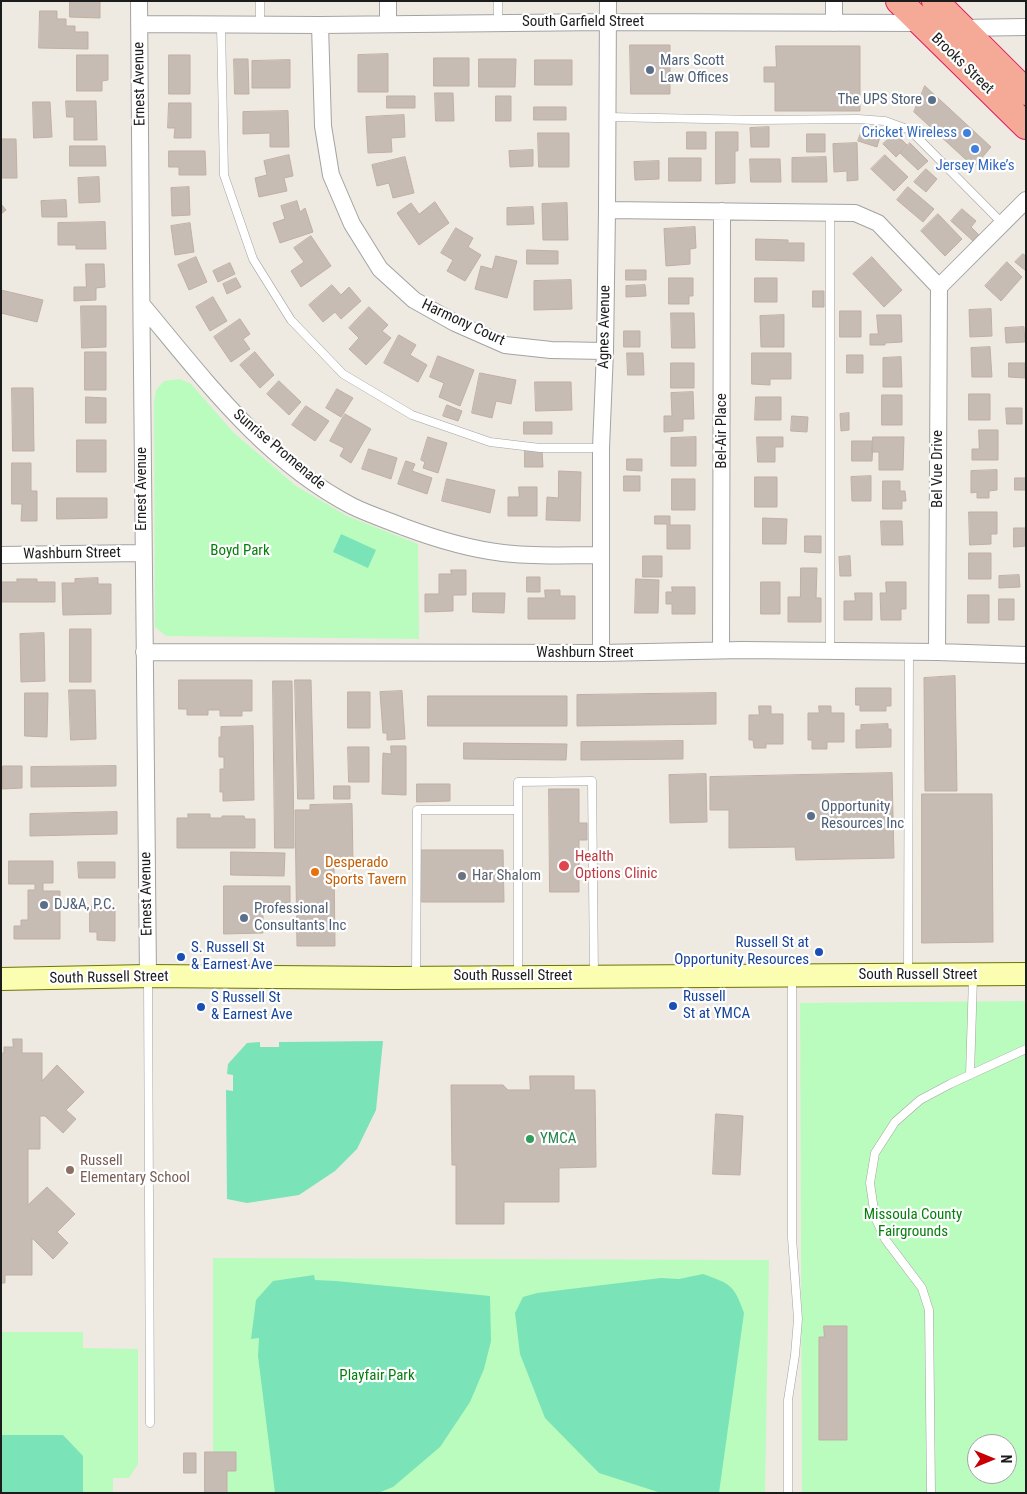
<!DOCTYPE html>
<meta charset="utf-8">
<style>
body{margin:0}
#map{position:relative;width:1027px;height:1494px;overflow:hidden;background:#eeeae1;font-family:"Roboto Condensed",sans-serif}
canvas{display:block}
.frame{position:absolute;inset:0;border:2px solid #1c1c1c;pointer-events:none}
.north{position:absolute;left:967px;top:1434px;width:50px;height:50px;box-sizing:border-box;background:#fff;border:1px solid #a4a4a4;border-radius:50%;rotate:90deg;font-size:14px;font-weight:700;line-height:20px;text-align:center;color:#1c1c1c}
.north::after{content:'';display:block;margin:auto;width:18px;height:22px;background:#c80004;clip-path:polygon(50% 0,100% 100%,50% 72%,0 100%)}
</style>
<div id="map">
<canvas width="1027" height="1494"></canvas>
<div class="frame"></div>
<div class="north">N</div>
</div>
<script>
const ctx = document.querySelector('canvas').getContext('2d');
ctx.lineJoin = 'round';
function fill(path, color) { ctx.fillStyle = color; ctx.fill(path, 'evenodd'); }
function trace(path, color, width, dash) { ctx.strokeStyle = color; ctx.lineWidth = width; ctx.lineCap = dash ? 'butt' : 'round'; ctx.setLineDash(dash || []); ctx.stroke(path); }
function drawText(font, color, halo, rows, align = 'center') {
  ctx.font = font + ' "Roboto Condensed",sans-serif'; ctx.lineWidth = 4.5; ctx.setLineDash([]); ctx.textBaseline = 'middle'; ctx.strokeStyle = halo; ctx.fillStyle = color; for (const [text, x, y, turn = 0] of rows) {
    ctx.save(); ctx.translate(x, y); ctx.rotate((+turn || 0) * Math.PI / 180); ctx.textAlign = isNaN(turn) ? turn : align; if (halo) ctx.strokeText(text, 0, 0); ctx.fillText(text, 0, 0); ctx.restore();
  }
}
const park = new Path2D(`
 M180 379 191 384 234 433 296 486 347 516 418 544 419 639 166 636 155 627 154 402 156 390 164 381Z
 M1026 1001V1493H802L800 1003ZM977 1444H1007V1474H977Z
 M213 1258 769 1260 765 1493H213Z
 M1 1332H83V1348L138 1349V1464L129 1478H113V1493H1Z`);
const pitch = new Path2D(`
 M341 534 376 550 368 568 333 552Z
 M383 1041 376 1110 357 1149 335 1171 299 1195 247 1203 227 1199 226 1090 233 1091V1075L227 1074 228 1064 247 1043 260 1042V1047H279V1042Z
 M703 1274C731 1284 734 1285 744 1313L719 1493H661L599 1473 545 1418 520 1354 515 1313 523 1297 537 1293 661 1278 679 1279Z
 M314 1275 315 1280 336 1281 490 1296 491 1341 484 1369 470 1402 440 1447 393 1487 378 1493H275L258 1356 259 1338 251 1339 256 1300 273 1281Z
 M1 1435H63L83 1456V1493H1Z`);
const building = new Path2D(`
 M70 1H100V18L70 17Z
 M40 11H57V19H66V26H75V32H88V49L39 48Z
 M630 45H670V94H631Z
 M776 46H860V111H775V82H764V67H776Z
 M388 54V92H358V55Z
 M77 55H108V80L102 81V91H77Z
 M169 55H190V94H169Z
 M434 58H469V86H434Z
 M234 59H248L249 94H235Z
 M479 59H516L515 87H479Z
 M290 60V88H252V61Z
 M535 60H572V85H535Z
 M925 86 991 147 974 167 914 112Z
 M435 93H453L454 121H436Z
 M387 96H415V108H387Z
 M496 96H511V121H496Z
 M66 101H96L97 140H74V117H67Z
 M33 102H50L52 137 34 138Z
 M169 103H191V138H174L175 128H168Z
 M534 107H566V120H534Z
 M288 111 289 147H270V133L243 134V112Z
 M404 115 405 137 391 138 392 152 368 153 366 117Z
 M864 125 882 130 877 147 858 141Z
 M769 127V147H751L750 128Z
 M687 132H706V149H687Z
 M716 132H738V151H735V183L716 184Z
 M538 133H569V167H539Z
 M895 133 907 145 896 157 883 144Z
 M807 134H825V152H807Z
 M1 139H16L17 178H1Z
 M857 143 858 180 847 181V171L834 172 833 144Z
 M910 143 928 161 918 170 900 153Z
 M70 146H105L106 166H70Z
 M533 150V166L510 167 509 151Z
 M169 151H205L206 175H179V167H169Z
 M289 155 293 176 284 178 287 191 259 197 255 178 267 175 264 161Z
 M885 155 908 177 894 191 871 169Z
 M405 157 414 193 393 198 389 183 377 186 372 165Z
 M826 157 827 182H792V158Z
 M669 158H701V181H669Z
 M750 159H780L781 182H751Z
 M659 161V179L635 180 634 162Z
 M926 169 937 179 926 192 914 182Z
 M99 177 100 202 79 203 78 178Z
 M189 187 190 215 172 216 171 188Z
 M908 187 934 209 923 222 897 200Z
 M66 200 67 217H42L41 201Z
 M297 201 300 212 305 208 313 232 280 243 273 223 285 219 281 206Z
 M435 202 449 223 419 245 397 213 411 203 419 214Z
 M567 203 568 240H543L542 204Z
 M1 204 6 210 1 214Z
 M533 207 534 224 507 225V208Z
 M962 209 976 221 971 227 979 235 973 241 951 221Z
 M938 214 962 239 945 256 921 231Z
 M105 222 106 249H76V245H58V223Z
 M190 223 194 252 175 255 171 226Z
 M695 227 696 248 690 249V264L666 266 664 229Z
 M456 228 473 238 468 247 481 255 465 281 447 271 453 260 441 253Z
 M311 236 331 266 301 287 291 271 304 262 294 248Z
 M756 239 788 240V243H804V261L756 260Z
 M527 250 558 251V264H527Z
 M1023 254 1026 256V271L1015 262Z
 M496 256 517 261 507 298 475 289 481 266 492 269Z
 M196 257 207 282 189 290 178 265Z
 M872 257 902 290 884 307 853 274Z
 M1007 262 1022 277 1001 301 985 286Z
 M230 263 235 274 218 282 213 271Z
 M86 264H104L105 287 96 288V300L74 301V287H86Z
 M626 270H646V280H626Z
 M236 278 241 287 227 294 223 284Z
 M669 278H693V296H689V304H669Z
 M755 278H777V302H755Z
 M571 280 572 309 534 310V281Z
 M332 285 341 295 349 287 361 301 341 319 335 312 323 322 309 305Z
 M645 285 646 296 626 297V286Z
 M1 290 43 300 37 322 1 313Z
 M813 291H824V307H813Z
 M213 297 227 321 210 331 196 307Z
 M81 306H106V347L82 348Z
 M369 307 388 325 382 331 391 338 366 365 349 349 359 338 349 328Z
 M991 309 992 336 970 337 969 310Z
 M840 311H861V337H840Z
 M671 313H694L695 348H672Z
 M784 315V347H761L760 316Z
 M877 315H901L902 342 885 343V345H870V334H878Z
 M240 319 250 334 243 339 250 349 231 362 214 337Z
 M1024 327 1025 342 1006 343 1005 328Z
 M624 331H640V347H624Z
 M399 335 416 345 410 355 427 365 418 382 384 363Z
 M990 347 992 377H972L971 348Z
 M85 352H106V390H85Z
 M255 352 274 375 260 388 240 365Z
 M627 353H643L644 375H628Z
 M752 353H791V379H770V385L752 384Z
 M847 355H863V373H847Z
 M438 356 474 370 460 406 439 397 444 383 430 377Z
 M901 357 902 387H883V358Z
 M671 363H694V388H671Z
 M1009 363H1025V378L1009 377Z
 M480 373 516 380 511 404 496 401 492 418 472 413Z
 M279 381 301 402 289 415 267 394Z
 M535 382H571L572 410 536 411Z
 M12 388H33L34 451H13Z
 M337 389 353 398 341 417 326 408Z
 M693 392 694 419H683V431L664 432V416H672L671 393Z
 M969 394H990V420H969Z
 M882 395H902V425H882Z
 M86 397 106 398V423H86Z
 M756 397H781V420H755Z
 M447 405 462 411 458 421 443 416Z
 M306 406 329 421 315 441 292 425Z
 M1006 408H1022V424H1007Z
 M849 413V430L841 431 840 414Z
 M345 414 371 429 351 463 340 456 344 448 330 441Z
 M792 416 808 417 807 432 791 431Z
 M524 422H552V434H524Z
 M979 430H998V460H972V449H979Z
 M428 437 447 443 438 473 423 468 425 462 421 460Z
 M696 437V466H671V438Z
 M757 437H783V447H775V462H758Z
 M873 437H904L903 470H879V452H872Z
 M77 440H106V472H77Z
 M852 441H873L872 461H852Z
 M369 449 397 458 391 479 362 469Z
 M525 450H542L543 467H525Z
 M627 459H642V471L627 470Z
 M406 461 415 464 412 471 432 478 427 494 398 484Z
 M12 463H31V491H37V521H21L22 504H12Z
 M997 470V490L989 491V498H977V492L971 493V471Z
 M559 471 581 472 580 521 546 520 547 497 558 498Z
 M624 476H640V491H624Z
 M871 476V501H852L851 477Z
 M755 477H777V507H755Z
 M1015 478H1026V490H1015Z
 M447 479 495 490 490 513 442 501Z
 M672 479H695V510H672Z
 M883 481H900V491H905L906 501H902V509H883Z
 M519 487H537V516H508V497H519Z
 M57 498H107V518L57 519Z
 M969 512H997V534H991V544L970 545Z
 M655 516H670V525H690V549H667V524H655Z
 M763 518 787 519 786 544H763Z
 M881 521H902L903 545H882Z
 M1014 528H1026V546L1014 547Z
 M805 536H821V553L805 552Z
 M969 553H991V579H969Z
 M643 556H662V577H643Z
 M850 556 851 576H840L839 557Z
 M801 568H817L816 598H821V622H788V597H800Z
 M451 570H466V595H453V611L425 612V594H439V574H451Z
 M1019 575 1020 587 999 588V576Z
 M527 577H540V592H527Z
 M98 578V584H111V614L63 615 62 583H75V579Z
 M17 579H37V582H55V602H1V582H17Z
 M636 579 659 580 658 613H635Z
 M761 582H780V614H761Z
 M886 582H906V609H901V620H881L880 593H886Z
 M672 587H695V614H672V604H666V592H672Z
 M545 590H560V596H575V619H528V598H545Z
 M473 593H505L504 613 473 612Z
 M855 593H872V620H844V601H855Z
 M968 595H989V623H968Z
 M999 599H1014V620H999Z
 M70 629H91V682H70Z
 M44 633 45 681 21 682 20 634Z
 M955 676 957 791H925L924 678Z
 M179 680H252V711H242V716H220V710H208V715H187V709H179Z
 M295 680H311L314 799H298Z
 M273 681H292L294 848H275Z
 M856 688H891V706H886V711H860V705H856Z
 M69 690H95L96 739 71 740Z
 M402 691 405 739 387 740V733H383L380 692Z
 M348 692H370V728H348Z
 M25 693H48L47 737 25 736Z
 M716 693V724L577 726V695Z
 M428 696H567V726H428Z
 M759 706H771V714H783V744H766V748H754L753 740H749V715H759Z
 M819 706H831V713H844V742H827V749H812V740H808V713H819Z
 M888 724V729H891V747L856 748V730H861V725Z
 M253 726 254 800 223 801V792H220V769H224V757H219V737H221V727Z
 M683 741V759L581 760V742Z
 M464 743 567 744 566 760 464 759Z
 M391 746H406V795L382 794 383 753 391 754Z
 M348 747H369V782H349Z
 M3 766H22V788L3 789Z
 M116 766V786L31 787V767Z
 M892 773 894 858 796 860 795 847 729 848V810H710V777Z
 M706 774 707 822 670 823 669 775Z
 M417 784H450V801L417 802Z
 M334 786H350V799H334Z
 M549 789H579V823H587V840H579V892H550Z
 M922 794H992L993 942 922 943Z
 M352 804 353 863H334L335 946H297L295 810H310V805Z
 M117 812V834L30 836V814Z
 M188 814H210V818H222V816H244L245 819H255V848H177V818H188Z
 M421 850H503L504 902H421Z
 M231 852 285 853 284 876 231 875Z
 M9 861H53V883H43V891H60V939H14V926H21V920H28V890H35V884H9Z
 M78 862H115V878H79Z
 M224 886H290V903H263V933L224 934Z
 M90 906H115V941L97 940V932H90Z
 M13 1039H22V1053H42V1081L57 1065 84 1092 66 1110 76 1119 63 1133 45 1116H40V1149H28V1205L47 1187 75 1214 57 1232 68 1243 53 1259 32 1238V1275H5V1283H1V1053H4V1047H13Z
 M530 1076H574V1090H595L596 1167 559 1168V1202H504V1224H456V1165H452L451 1085H503L508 1090H530Z
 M716 1114 743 1116 740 1175 713 1174Z
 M824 1326H847V1440H819V1337H824Z
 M205 1452H236V1471H227V1493H205Z
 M184 1453H196V1473H184Z`);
const service = new Path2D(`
 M260 1V25
 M498 1V22
 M221 25 224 175 253 259 291 320 343 374 412 415 490 442 540 448H601
 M607 117 756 120 858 119 885 121 910 130 1003 224
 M830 212V651
 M908 972 909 652
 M518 974V782L592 781 594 975
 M416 975 417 810H518
 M148 978 150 1423
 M970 1075 973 977
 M788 1493V1400L795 1355 798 1319 792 1238V978
 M931 1493 929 1310 922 1288 885 1239 875 1217 870 1183 875 1153 895 1122 920 1100 950 1084 1026 1049`);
const minor = new Path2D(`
 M139 1C142 326 143 651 148 976
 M388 23V1
 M834 23V1
 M139 24 320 25 607 22 924 23
 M320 25 323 126 331 175 352 224 380 269 414 300 455 323 505 345 551 350 605 351
 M959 28 1026 27
 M607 210 855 213 878 223 939 287 937 652
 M939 287 1026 200
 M143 306C204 379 265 461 352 506 368 514 387 520 404 527 436 539 469 549 503 553 535 557 568 555 601 555
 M1 555 142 553
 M721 650 722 211
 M144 652 601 653 742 650 937 652 1026 655
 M601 653V448L605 351 607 210 608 1`);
const secondary = new Path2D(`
 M1 979 148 976 394 978 1026 974`);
const trunk = new Path2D(`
 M899 1 1026 126
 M935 1 1026 92`);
const markers = [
 [650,70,5,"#5c6f8a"],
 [932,100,5,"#5c6f8a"],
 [967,133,5,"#3f7fe0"],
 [975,149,5,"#3f7fe0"],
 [811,816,5,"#5c6f8a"],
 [564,866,6,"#e0444e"],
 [315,872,5,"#e8710a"],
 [462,876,5,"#6b7280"],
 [44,905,5,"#5c6f8a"],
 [244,918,5,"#5c6f8a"],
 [819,952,5,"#1a4fb4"],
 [181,957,5,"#1a4fb4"],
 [673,1006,5,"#1a4fb4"],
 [201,1007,5,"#1a4fb4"],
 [530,1139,5,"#2e9e5b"],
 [70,1170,5,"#8d6e63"]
];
const streetNames = [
 ["South Garfield Street",583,22],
 ["Brooks Street",962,64,44],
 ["Ernest Avenue",140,84,-91],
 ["Harmony Court",463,323,25],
 ["Agnes Avenue",605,327,-89],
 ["Bel-Air Place",722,431,-90],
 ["Sunrise Promenade",279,450,40],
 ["Bel Vue Drive",938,469,-90],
 ["Ernest Avenue",142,489,-90],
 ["Washburn Street",72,554,-1],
 ["Washburn Street",585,653],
 ["Ernest Avenue",147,894,-91],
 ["South Russell Street",918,975],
 ["South Russell Street",513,976],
 ["South Russell Street",109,978,-1]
];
const serviceNames = [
 ["Mars Scott",660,61],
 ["Law Offices",660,78],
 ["The UPS Store",922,100,"right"],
 ["Opportunity",821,807],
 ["Resources Inc",821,824],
 ["DJ&A, P.C.",54,905],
 ["Professional",254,909],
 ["Consultants Inc",254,926]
];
const shopNames = [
 ["Cricket Wireless",957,133],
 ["Jersey Mike’s",975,166,"center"]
];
const parkNames = [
 ["Boyd Park",240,551],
 ["Missoula County",913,1215],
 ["Fairgrounds",913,1232],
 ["Playfair Park",377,1376]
];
const healthNames = [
 ["Health",575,857],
 ["Options Clinic",575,874]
];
const foodNames = [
 ["Desperado",325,863],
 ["Sports Tavern",325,880]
];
const worshipNames = [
 ["Har Shalom",472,876]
];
const transitNames = [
 ["Russell St at",809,943,"right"],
 ["Opportunity Resources",809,960,"right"],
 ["S. Russell St",191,948],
 ["& Earnest Ave",191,965],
 ["Russell",683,997],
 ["St at YMCA",683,1014],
 ["S Russell St",211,998],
 ["& Earnest Ave",211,1015]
];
const leisureNames = [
 ["YMCA",540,1139]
];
const educationNames = [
 ["Russell",80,1161],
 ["Elementary School",80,1178]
];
fill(park, '#bafcbe');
fill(pitch, '#7ae3b8');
fill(building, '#c6bcb4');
trace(building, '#c1afa3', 1);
trace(service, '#a3a3a3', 9);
trace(minor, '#a3a3a3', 18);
trace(secondary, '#6c7600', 24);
trace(trunk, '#e01a62', 28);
trace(service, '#fff', 8);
trace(minor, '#fff', 16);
trace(secondary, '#fbfdb1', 22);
trace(trunk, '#f5aa97', 26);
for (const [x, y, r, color] of markers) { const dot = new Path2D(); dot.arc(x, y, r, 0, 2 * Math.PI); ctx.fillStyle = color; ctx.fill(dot); trace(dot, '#fff', 2); }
drawText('15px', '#1c1c1c', '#fff', streetNames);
drawText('15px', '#4e5e75', '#fff', serviceNames, 'left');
drawText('15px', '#366cbe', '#fff', shopNames, 'right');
drawText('15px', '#057f0d', '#fff', parkNames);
drawText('15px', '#be3a42', '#fff', healthNames, 'left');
drawText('15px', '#c56008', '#fff', foodNames, 'left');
drawText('15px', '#5b616d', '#fff', worshipNames, 'left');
drawText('15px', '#164399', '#fff', transitNames, 'left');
drawText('15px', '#27864d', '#fff', leisureNames, 'left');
drawText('15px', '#785e54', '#fff', educationNames, 'left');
</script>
